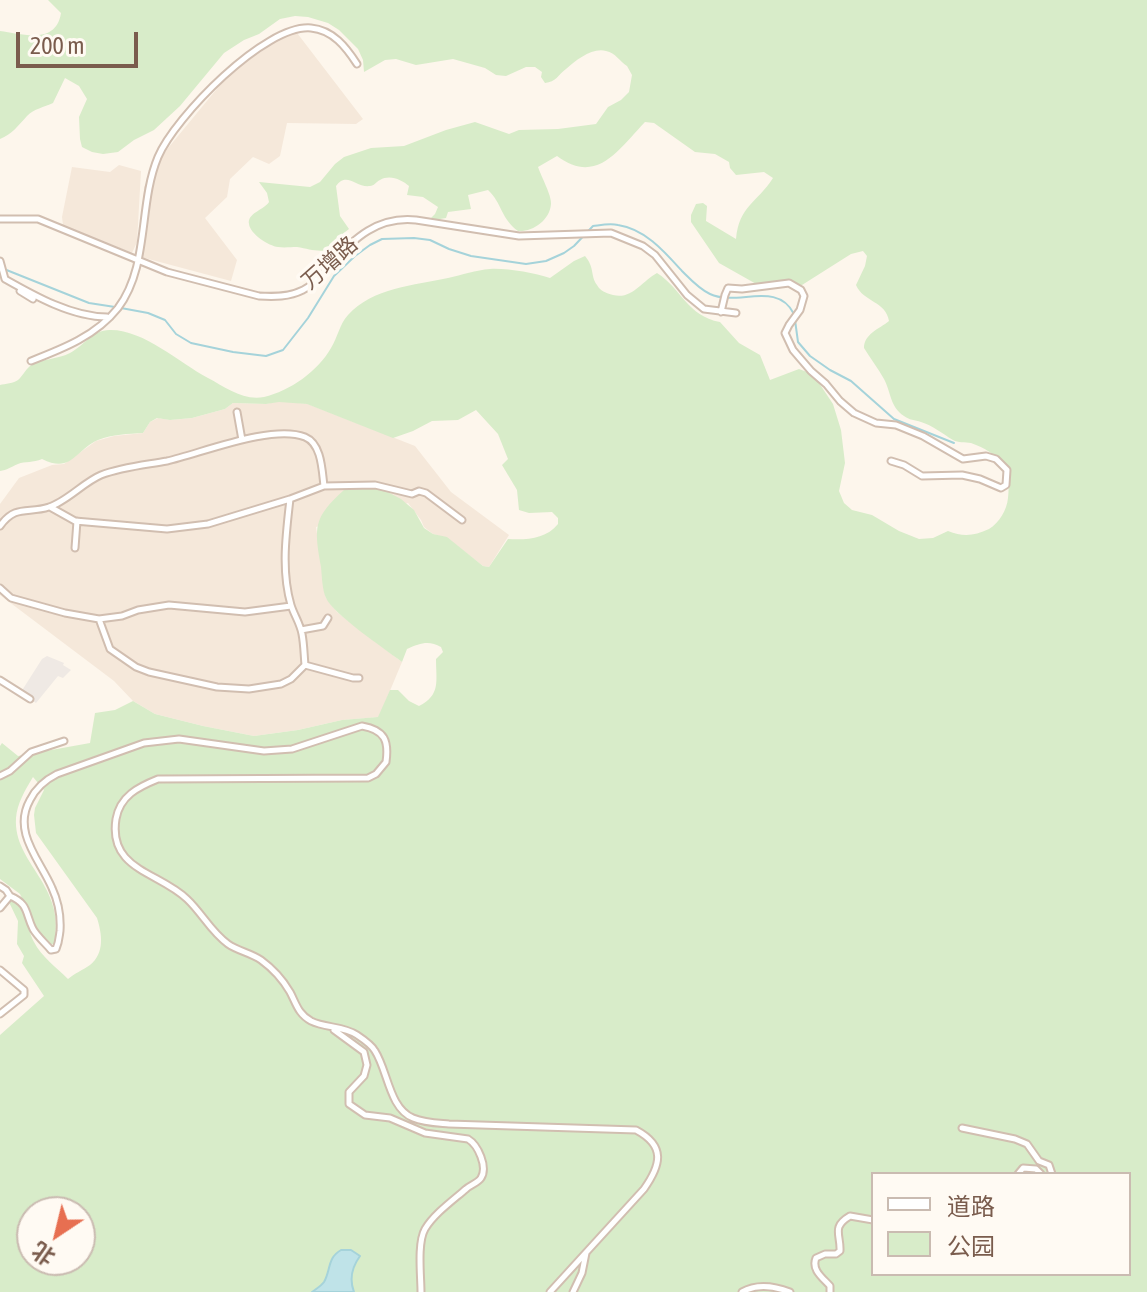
<!DOCTYPE html>
<meta charset="utf-8">
<style>
body{margin:0}
#map{position:relative;width:1147px;height:1292px;overflow:hidden;background:#fdf6ec;font-family:"Asap Condensed","Noto Sans SC",sans-serif}
canvas{display:block}
.legend{position:absolute;left:871px;top:1172px;width:260px;height:104px;box-sizing:border-box;background:#fffaf3;border:2px solid #cabbb1;margin:0;padding:10px 14px;list-style:none;font-size:24px;color:#7a5c4d}
.legend li{display:flex;align-items:center;gap:16px;height:40px}
.legend b{width:40px;border:2px solid #cabbb1}
.north{position:absolute;left:16px;top:1196px;width:80px;height:80px;box-sizing:border-box;background:#fffaf3;border:2px solid #cabbb1;border-radius:50%;rotate:215deg;font-size:22px;font-weight:700;line-height:32px;text-align:center;color:#7a5c4d}
.north::after{content:'';display:block;margin:auto;width:28px;height:36px;background:#e76f51;clip-path:polygon(50% 0,100% 100%,50% 72%,0 100%)}
.scale{position:absolute;left:16px;top:32px;width:122px;height:36px;box-sizing:border-box;border:4px solid #7a5c4d;border-top:0;padding-left:10px;font-size:24px;line-height:28px;white-space:nowrap;color:#7a5c4d;-webkit-text-stroke:6px #fffaf3;paint-order:stroke}
</style>
<div id="map">
<canvas width="1147" height="1292"></canvas>
<ul class="legend">
<li><b style="height:10px;background:#fff"></b>道路</li>
<li><b style="height:22px;background:#d8ecc9"></b>公园</li>
</ul>
<div class="north">北</div>
<div class="scale">200 m</div>
</div>
<script>
const ctx = document.querySelector('canvas').getContext('2d');
ctx.lineJoin = 'round';
function fill(path, color) { ctx.fillStyle = color; ctx.fill(path, 'evenodd'); }
function trace(path, color, width, dash) { ctx.strokeStyle = color; ctx.lineWidth = width; ctx.lineCap = dash ? 'butt' : 'round'; ctx.setLineDash(dash || []); ctx.stroke(path); }
function drawText(font, color, halo, rows, align = 'center') {
  ctx.font = font + ' "Asap Condensed","Noto Sans SC",sans-serif'; ctx.lineWidth = 7; ctx.setLineDash([]); ctx.textBaseline = 'middle'; ctx.strokeStyle = halo; ctx.fillStyle = color; for (const [text, x, y, turn = 0] of rows) {
    ctx.save(); ctx.translate(x, y); ctx.rotate((+turn || 0) * Math.PI / 180); ctx.textAlign = isNaN(turn) ? turn : align; if (halo) ctx.strokeText(text, 0, 0); ctx.fillText(text, 0, 0); ctx.restore();
  }
}
const residential = new Path2D(`
 M294 29 363 119 356 124 287 123 280 156 269 164 253 157 230 179 227 197 205 218 237 260 231 281 141 257 144 187 159 159 230 73Z
 M119 165 141 171 137 242 132 253 63 225 62 217 72 167 110 172Z
 M279 401 308 404 415 446 451 492 509 535 489 567 483 566 447 538 433 534 424 527 421 520 408 503 316 527 326 598 337 612 402 662 379 717 342 720 298 730 254 736 203 726 155 714 133 701 114 681 0 595V504L19 478 52 465 64 464 96 441 114 436 143 433 150 422 158 418 170 420 192 418 225 409 233 403 266 404Z`);
const industrial = new Path2D(`
 M47 656 64 663 63 665 71 670 63 678 58 676 36 703 21 692 42 659Z`);
const green = new Path2D(`
 M48 0H1147V1292H0V1035L44 996 22 963 24 956 17 944 18 921 8 900C27 905 26 927 34 942 41 956 57 968 68 979 75 973 83 970 90 965 105 953 102 934 97 918L36 833 34 815 35 808 44 790 33 777C25 790 17 804 16 818 13 864 67 885 54 944H50L36 928 20 894 0 879V746L2 743 18 756 90 743 95 713 115 710 133 701 155 714 203 726 254 736 298 730 342 720 378 717 390 690H398L409 701 419 706C441 695 436 681 436 659L443 652 441 647C429 640 420 643 407 649L402 662C385 649 333 614 326 598 322 589 322 576 321 567 314 527 313 518 344 490L380 488 401 499 414 510 424 528 433 534 447 537 483 566 489 567 508 539C527 540 546 539 558 524V518L552 512 529 513 519 510 517 490 502 465 508 459 498 434 476 410 458 420 432 421 413 431 393 438 307 404 279 402 266 404 233 403 225 409 192 418 170 420 157 418 150 422 143 433C128 434 113 434 98 440 75 450 72 474 42 459 33 463 25 461 18 464 11 467 7 470 0 471V385C5 384 14 383 18 380 22 377 25 370 30 366 41 358 57 360 70 353 85 345 93 329 111 330 144 330 180 363 208 378 225 387 243 401 264 397 290 391 318 371 331 348 338 337 339 325 348 315 372 288 415 285 448 278 462 275 476 270 490 269 507 268 534 273 550 278L574 261 585 256C595 268 590 275 597 285 600 291 606 293 613 295 632 300 642 281 657 273 682 289 687 316 720 322L739 343 760 355 770 380 799 369 807 372 817 380 833 404 841 430 845 463 839 491 844 503 852 510 872 515 899 531 919 539 933 538 948 531C963 537 974 536 989 529 999 523 1007 510 1008 498 1012 469 999 453 971 443 965 442 958 443 953 440 943 434 932 425 921 422 915 420 909 420 904 416 890 407 891 392 884 379 878 368 870 358 864 348 864 334 879 329 889 321 886 301 863 302 856 285L865 266 867 256 863 251 851 254 802 285 779 288 758 285 719 263 691 222V215L696 204 703 203 707 206 706 221 736 239C739 206 757 203 773 178L764 172 736 175 730 168 729 162 715 154 695 152 654 123 645 122C619 149 597 186 557 156L538 167C541 176 552 196 551 204 550 220 533 232 518 231 501 219 502 203 488 190L468 195 471 209 448 212 446 218 428 221 435 214 438 207 423 197 407 195 409 186C402 180 390 174 380 180 376 182 374 186 370 186 356 188 347 171 336 186L340 216 349 229 337 238 329 250C316 252 309 249 297 247 291 247 284 248 278 247 269 246 250 234 249 224 247 213 264 210 269 202L267 193 259 182 310 187 320 182 335 164 344 157 371 148 404 146 446 130 475 122 509 134 519 130 558 129 596 124 608 107 621 100 629 92 632 75 627 66C619 61 616 53 606 51 593 47 576 60 566 69 558 75 556 82 545 83L541 77 542 72 535 67H526L506 76 496 75 485 68 453 59 416 65 396 59 385 60 364 72 363 60 358 49 339 30 328 23 308 17 295 16 280 19 259 34 244 40 224 53 180 106 154 130 134 140 118 152 103 154 92 152 82 147 80 139 79 117 87 99 79 86 65 78 53 103C44 107 34 109 27 116 18 126 12 134 0 139V31C23 34 56 45 61 13ZM873 1174H1129V1274H873ZM32 1212H80V1260H32Z`);
const water = new Path2D(`
 M341 1250H351L360 1256C352 1267 349 1279 354 1292H312C316 1289 321 1286 324 1282 331 1270 327 1258 341 1250Z`);
const stream = new Path2D(`
 M4 269 89 303 115 307
 M121 308 148 313 165 320 176 334 191 343 233 352 266 356 283 350 308 318 334 276 355 256 370 245 382 239 414 238 430 240 449 249 471 256 526 264 546 261 564 253 574 246 593 226C601 225 610 223 618 225 645 229 664 251 682 271 690 279 699 289 710 294 737 307 777 280 794 314
 M795 320 798 342 810 356 830 370 851 381 894 419 954 443`);
const minor = new Path2D(`
 M0 219H38L167 272 259 296C274 297 289 297 303 290 314 285 322 274 330 265 354 238 378 216 416 220L519 236 611 233 643 246 655 255 687 295 704 309 736 313
 M0 261 5 279C35 296 72 317 107 317
 M20 291 33 299
 M721 312 725 295 728 288 742 289 789 283 801 290 804 296 800 310 789 325 785 333 793 350 811 371 826 384 840 401 854 413 876 423 896 425 923 436 963 459 986 456 996 459 1007 470 1006 485 1001 488 980 479 962 475 922 476 904 465 891 461
 M31 361C62 349 96 336 118 308 150 265 138 205 158 157 175 117 265 24 311 28 333 30 346 47 357 64
 M237 412 242 440
 M50 507 75 521 167 529 208 524 290 499 324 486 375 485 412 494 419 491 426 493 462 520
 M0 526C16 504 28 514 49 507 66 502 84 482 101 475 122 467 145 465 167 461 202 453 272 424 305 437 322 444 322 471 324 486
 M75 548 77 521
 M0 588 11 598 65 613 99 619 122 616 138 610 169 605 245 612 291 606
 M99 619 110 649 136 667 149 672 217 687 249 689 281 684 291 679 305 665C304 655 304 644 302 634 300 623 294 615 291 605 281 571 286 534 290 499
 M301 630 323 626 328 618
 M305 665 353 678H359
 M0 680 30 699
 M0 776 10 771 31 752 64 741
 M0 886 6 890 10 896
 M0 908 10 896C29 904 25 913 33 929 37 936 45 943 51 950L56 949C59 942 59 938 60 931 61 916 58 901 52 888 40 860 12 832 30 800 36 788 45 780 57 774L144 743 179 739 264 751 292 749 362 726C385 730 389 741 386 762L376 774 368 778 158 779C138 787 120 796 116 819 108 870 159 872 187 899 202 913 211 932 228 944 238 951 251 953 261 960 272 968 283 980 290 992 296 1003 298 1014 311 1021 325 1028 344 1026 357 1035 363 1039 372 1045 375 1051 388 1071 389 1108 413 1118 425 1123 437 1123 449 1124L636 1130C666 1146 661 1165 644 1189L550 1292
 M0 970 24 990V995L0 1014
 M334 1030 364 1052 367 1065 364 1076 349 1092V1104L365 1115 390 1118 425 1133 468 1139C478 1145 488 1167 481 1178 478 1183 470 1185 466 1189 452 1201 434 1214 425 1229 417 1243 421 1276 421 1292
 M962 1128 1015 1139 1027 1144 1039 1161 1049 1165 1052 1174
 M1018 1174 1023 1168 1036 1169 1041 1174
 M573 1292 582 1273 586 1253
 M742 1292C756 1284 774 1286 790 1292
 M830 1292V1286C823 1278 811 1270 816 1258L825 1254H836L840 1251C841 1235 831 1227 850 1216L873 1220`);
const streetNames = [
 ["万增路",330,263,-42]
];
fill(residential, '#f5e8da');
fill(industrial, '#efe9e4');
fill(green, '#d8ecc9');
fill(water, '#bfe3e8');
trace(water, '#a5d3da', 2);
trace(stream, '#a5d3da', 2);
trace(minor, '#d1beb0', 9);
trace(minor, '#fff', 5);
drawText('22px', '#7a5c4d', '#fffaf3', streetNames);
</script>
